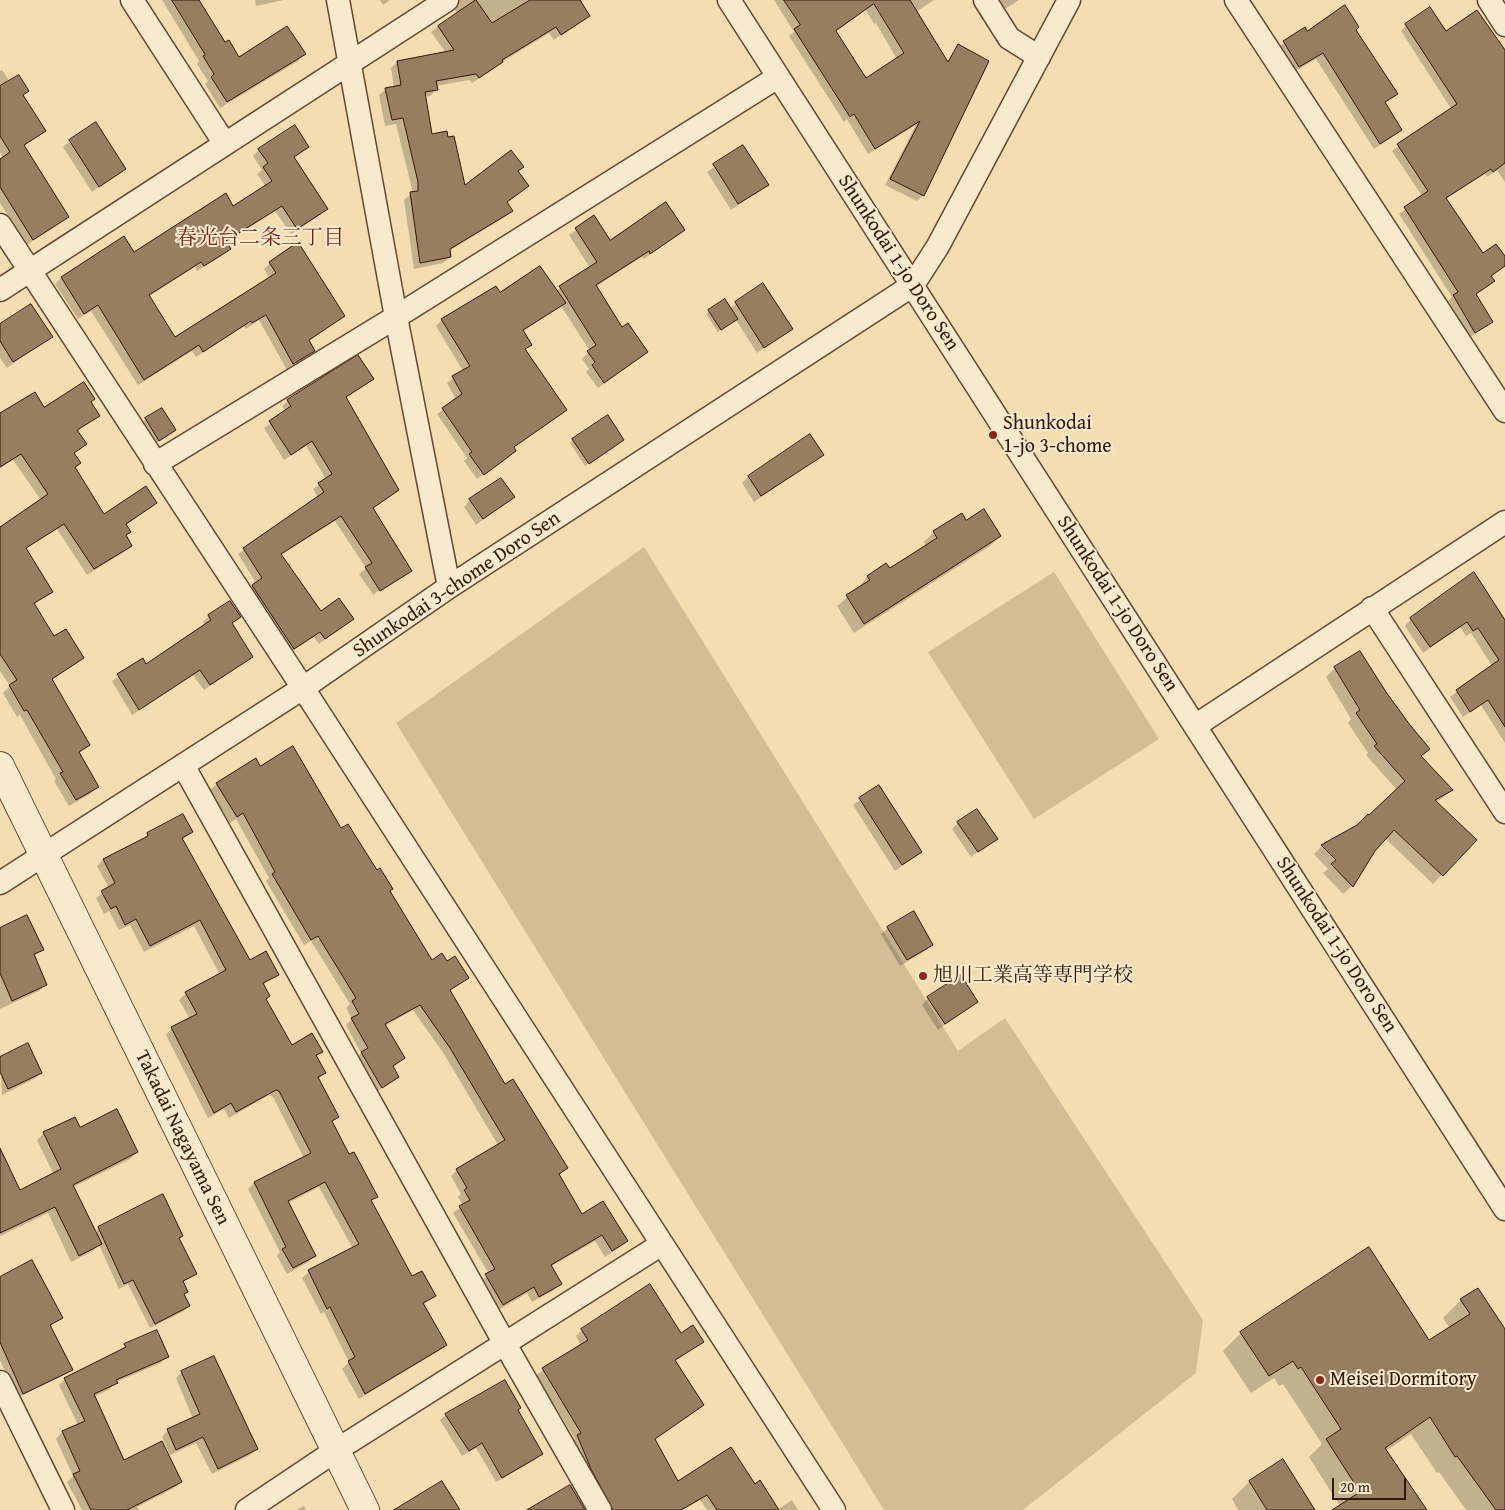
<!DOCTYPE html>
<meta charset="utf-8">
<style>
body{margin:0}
#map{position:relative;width:1505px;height:1510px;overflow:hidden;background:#f4deb1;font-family:"Gentium Book Plus",serif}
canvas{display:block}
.scale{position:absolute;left:1332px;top:1478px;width:74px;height:22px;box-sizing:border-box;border:2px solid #35160a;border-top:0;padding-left:6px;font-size:15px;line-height:18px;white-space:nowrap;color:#35160a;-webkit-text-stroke:4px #f8eacc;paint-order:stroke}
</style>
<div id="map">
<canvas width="1505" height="1510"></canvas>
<div class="scale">20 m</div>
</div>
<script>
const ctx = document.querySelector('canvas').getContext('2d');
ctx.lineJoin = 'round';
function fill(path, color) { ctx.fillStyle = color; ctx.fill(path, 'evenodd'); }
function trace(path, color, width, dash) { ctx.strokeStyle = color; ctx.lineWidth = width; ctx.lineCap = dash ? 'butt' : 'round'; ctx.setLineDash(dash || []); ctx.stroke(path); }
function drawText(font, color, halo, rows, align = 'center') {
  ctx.font = font + ' "Gentium Book Plus","Noto Serif JP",serif'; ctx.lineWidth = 4; ctx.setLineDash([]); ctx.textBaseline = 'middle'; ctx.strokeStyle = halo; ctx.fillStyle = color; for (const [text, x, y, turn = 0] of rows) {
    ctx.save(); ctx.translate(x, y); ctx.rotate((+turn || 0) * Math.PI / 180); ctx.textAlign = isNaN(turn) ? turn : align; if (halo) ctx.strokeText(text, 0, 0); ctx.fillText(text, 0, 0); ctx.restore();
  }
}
const green = new Path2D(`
 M644 547 958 1051 1005 1018 1203 1320 1196 1373 1023 1510H884L396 723Z
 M1054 572 1159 739 1034 819 928 652Z`);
const shadow = new Path2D(`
 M162 0H198L225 44 239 58 304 54 298 61 220 108 205 84 208 81 197 64 199 61Z
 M255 0H284L256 6Z
 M380 0H390L383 5Z
 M452 0H579L589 15 554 40 549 33 502 62 495 68 472 83 469 80 436 86V90L430 96 424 97 431 136 464 187 522 167 518 172 528 185 506 203 512 211 505 217 449 251 450 257 443 263 414 269 404 200 412 193V189L396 124 385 126 379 95 386 89 394 87 391 68 397 62 446 53 431 32 456 13Z
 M774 0H812L842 25 835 32 866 80 917 94 876 23 874 24 860 0H934L916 12 947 62 958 46 923 195 917 201 885 185 916 125 868 154 847 119 844 122 789 36 794 32Z
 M999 0H1019L1005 9Z
 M1406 25 1446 33 1505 55V182L1497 170 1487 177 1485 174 1445 199 1482 255 1505 258V266L1490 277 1493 281 1475 295 1492 321 1469 338 1448 301 1452 297 1399 214 1422 196 1392 151 1452 110 1401 31Z
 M1304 29 1307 32 1355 30 1397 94 1384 104 1401 130 1394 136 1374 149 1316 59 1292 73 1277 48Z
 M2 70 10 82 28 91 23 96 45 131 23 147 67 217 27 245 0 203V160L3 158 0 152V71Z
 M70 141 124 169 92 192 63 147Z
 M307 147 293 158 327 208 320 215 291 234 275 211 225 243 229 249 223 255 197 271 195 267 148 297 175 339 270 279 264 269 270 263 344 316 309 341 314 351 287 370 259 320 246 329 244 326 196 357 192 351 138 385 91 311 78 319 55 284 61 278 134 254 233 208 266 187 257 174 262 170 253 156 259 150Z
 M743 147 767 185 731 210 707 172Z
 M594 217 610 242 683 230 644 259 642 257 595 287 622 328 647 352 598 388 586 372 589 369 582 359 590 351 561 306 522 332 530 344 525 350 566 410 513 448 515 451 509 457 477 479 464 461 467 458 437 414 456 400 447 383 463 371 436 326 442 320 500 294 556 291 590 268 569 235Z
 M763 285 791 329 757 353 736 320 718 332 706 314 725 301 730 308Z
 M0 325 51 337 7 368 0 358Z
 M372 379 345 398 398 490 372 509 410 571 374 594V596L359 574 366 568 335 521 281 555 321 613 352 619 319 644 314 637 288 654 247 591 256 583 238 554 318 498 313 489 326 479 306 446 284 460 264 428 286 412 282 406 288 401Z
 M90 403 98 415 77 432 86 444 74 454V468L104 516 156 503 126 525 130 532 125 536 131 546 124 552 87 575 57 529 25 549 51 592 34 605 54 638 83 658 51 680 89 745 78 754 97 787 90 794 69 806 54 781 56 779 20 715 17 717 3 693 10 686 0 671V527L41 500 13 460 0 468V415Z
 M146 419 175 430 156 443 143 422Z
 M573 440H623L585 466 570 443Z
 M822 455 754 502 742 483 748 477Z
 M513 497 476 525 464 507 470 500Z
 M961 515 966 522 1000 536 990 546 854 633 837 606 858 588 867 577 886 565 889 570 926 546 924 542 934 532Z
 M209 616 239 617 231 624 252 657 204 690 193 675 132 715 112 681 142 660 146 666 205 626 203 622Z
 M1411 619 1505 621V743L1481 705 1463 717 1450 697 1492 666 1471 633 1466 636 1460 627 1423 653 1405 626Z
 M1360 653 1420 757 1452 790 1436 803 1475 840 1433 884 1385 838 1374 850 1352 886 1343 894 1323 873 1328 869 1314 854 1322 846 1369 817 1397 790 1366 755 1368 753 1348 723 1351 719 1326 677 1335 668Z
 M259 768 340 830 389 891 431 961 446 963 468 978 449 991 505 1086 566 1168 558 1176 582 1215 627 1241 620 1247 605 1257 595 1241 550 1267 560 1284 554 1290 532 1302 527 1293 497 1311 480 1282 489 1274 453 1213 463 1205 458 1197 461 1194 451 1176 457 1170 498 1145 444 1054 413 1010 385 1026 404 1058 392 1068 398 1077 375 1093 356 1059 361 1053 346 1025 352 1019 346 1008 350 1004 311 941 304 945 266 881 269 878 236 819 230 823 210 790 217 784Z
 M879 787 921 852 895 871 853 805Z
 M958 823 996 838 971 857 952 829Z
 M192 832 182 840 249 961 277 974 263 985 265 1000 291 1047 321 1052 316 1057 325 1073 318 1079 337 1117 331 1123 349 1156 376 1196 371 1202 412 1278 434 1296 423 1305 445 1345 439 1351 359 1399 342 1369 349 1362 324 1312 321 1314 302 1278 309 1272 353 1249 319 1187 288 1203 314 1256 308 1262 287 1274 277 1256 280 1252 248 1189 254 1183 304 1158 273 1097 269 1095 229 1118 224 1109 208 1118 166 1035 172 1028 190 1019 179 1000 186 993 220 975 194 926 144 952 130 925 119 930 109 911 104 914 96 898 109 888 97 866 103 860 142 840 148 834Z
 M888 928 932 944 925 951 900 966 881 934Z
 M0 929 42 949 34 957 46 985 39 991 0 1009Z
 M928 998 976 1002 938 1030 922 1005Z
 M0 1058 41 1072 34 1079 2 1095Z
 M79 1129 137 1152 130 1159 73 1187 95 1233 99 1228 178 1239 196 1273 182 1283 187 1292 183 1295 189 1306 184 1311 150 1328 128 1284 119 1289 99 1245 93 1251 71 1262 48 1213 0 1236V1173L19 1191 54 1175 37 1140 44 1133Z
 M0 1278 61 1318 49 1327 71 1369 66 1374 17 1398 0 1360Z
 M1461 1300 1505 1331V1504L1498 1510H1466L1439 1472 1437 1473 1411 1434 1386 1451 1426 1510H1334L1340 1506 1309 1457 1322 1444 1283 1384 1279 1386 1274 1378 1251 1393 1223 1351 1241 1333 1429 1342 1450 1328 1443 1318Z
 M582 1330 681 1335 703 1342 674 1362 702 1405 654 1440 677 1483 754 1485 777 1510 792 1500 798 1510H707L700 1500 683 1510H608L572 1442 575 1439 536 1375 581 1345 576 1336Z
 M125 1345 167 1356 161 1363 116 1382 110 1389 94 1397 124 1462 181 1482 174 1488 137 1507 139 1510H82L67 1482 73 1476 56 1439 62 1432 78 1425 59 1385 65 1379 119 1352Z
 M182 1372 257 1449 250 1455 212 1474 196 1443 170 1455 162 1437 168 1430 193 1419 176 1378Z
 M517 1411 541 1454 535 1460 496 1482 476 1448 462 1456 440 1420 446 1415Z
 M1282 1461 1314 1510H1238L1232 1499 1249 1482Z
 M304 1506 306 1510H296Z`);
const building = new Path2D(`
 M172 0H199L225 42 229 40 239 57 287 26 306 54 227 102 211 77 214 74 203 56 205 55Z
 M476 0 492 23 530 0H580L590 16 561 35 556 27 502 60 503 62 479 78 476 74 436 81 438 90 425 92 432 134 447 131 448 137 454 136 465 185 511 150 524 167 518 171 529 186 507 202 513 211 450 249 451 257 420 263 410 192 418 191V182L403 118 392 120 385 88 401 85 397 61 454 50 438 26Z
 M784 0H910L948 62 958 44 989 61 924 196 890 179 920 121 875 149 854 114 850 117 794 29 800 25ZM874 4 904 53 866 78 836 31Z
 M1345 5 1359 27 1356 30 1398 94 1385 102 1402 130 1380 144 1323 53 1299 67 1283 41 1305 27 1307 31Z
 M1430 7 1446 31 1477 10 1505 50V163L1493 172 1491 169 1446 198 1483 253 1496 244 1505 256V266L1491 276 1495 281 1476 294 1493 322 1475 333 1453 295 1458 292 1404 207 1428 191 1397 144 1457 104 1405 24Z
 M19 75 29 91 23 95 46 131 24 145 69 217 33 240 0 187V159L10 152 0 136V86Z
 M96 122 126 169 99 187 69 140Z
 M295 125 309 147 294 157 328 209 297 229 282 206 226 241 231 249 204 266 201 262 149 295 175 337 276 273 269 262 298 242 345 316 309 340 315 351 293 364 266 315 252 323 251 321 203 352 199 345 144 380 98 305 84 314 61 277 124 236 134 252 226 193 233 206 272 181 263 167 268 163 258 149Z
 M743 145 769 185 738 204 713 164Z
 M666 202 685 230 650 254 649 251 596 285 622 327 628 323 648 352 604 383 592 365 595 362 587 351 596 345 559 286 597 262 575 228 594 215 610 240Z
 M540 266 566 303 523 330 532 345 525 349 567 410 514 447 516 451 484 475 469 454 472 452 442 408 462 394 452 376 470 366 441 319 496 286 500 292Z
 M763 283 793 329 764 348 735 302Z
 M725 299 738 319 721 330 708 310Z
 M31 304 53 337 13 362 0 341V324Z
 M358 355 374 379 346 397 399 490 373 508 412 571 380 591 365 567 372 563 341 516 281 554 321 611 339 598 354 619 325 639 320 632 294 649 253 587 252 585 262 578 243 548 324 492 318 483 332 474 312 441 291 455 269 421 291 406 287 400Z
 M84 382 95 399 91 402 100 416 77 430 87 444 74 453 81 463 75 467 104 514 146 486 157 503 126 524 131 532 126 535 132 546 94 569 64 524 26 548 53 592 34 603 54 636 66 629 84 658 52 679 90 745 79 752 99 787 76 800 60 773 63 772 27 710 24 711 9 685 17 680 0 654V527L48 494 21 454 0 467V413L35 392 44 407Z
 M162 408 176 430 159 441 145 418Z
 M608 415 624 440 589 464 572 439Z
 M810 434 824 455 761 496 748 476Z
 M501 478 515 497 483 519 469 499Z
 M984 509 1001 536 864 624 846 595 870 580 867 576 886 563 890 568 937 538 933 531 962 513 966 520Z
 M1474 572 1505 620V727L1488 700 1470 712 1456 690 1499 660 1478 628 1473 631 1467 622 1430 647 1410 618Z
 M230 601 241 617 232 623 253 657 210 685 200 670 139 710 117 674 143 658 146 664 211 620 208 615Z
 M1360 651 1386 692 1410 725 1430 749 1421 756 1453 790 1435 800 1477 840 1443 876 1394 830 1375 851 1353 887 1331 864 1336 860 1321 845 1357 825 1368 814 1369 815 1405 781 1374 746 1377 744 1356 713 1360 710 1334 667Z
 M293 746 341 828 348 824 377 870 380 868 393 889 390 891 432 960 442 953 447 961 455 956 469 978 450 990 505 1084 513 1079 568 1168 559 1174 582 1214 603 1201 628 1241 612 1251 602 1235 551 1265 562 1284 539 1297 534 1287 503 1305 485 1274 495 1269 459 1206 470 1200 464 1190 467 1188 456 1169 505 1140 450 1048 420 1005 385 1024 405 1058 393 1066 399 1077 382 1088 361 1052 368 1048 351 1018 359 1014 352 1001 356 998 318 936 311 940 272 874 275 872 243 813 237 817 216 783 256 758 260 766Z
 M879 785 922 852 902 865 859 798Z
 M977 809 998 839 978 852 957 822Z
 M183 814 193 832 182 838 250 960 266 951 279 975 263 983 270 996 266 999 292 1045 312 1033 323 1052 316 1055 326 1073 318 1077 339 1117 332 1121 349 1154 354 1152 378 1197 371 1200 412 1276 422 1271 436 1296 423 1303 447 1345 365 1394 348 1361 355 1357 330 1307 327 1309 308 1270 359 1244 325 1182 288 1201 316 1256 293 1268 282 1249 286 1247 254 1182 311 1153 279 1091 276 1090 236 1112 231 1103 214 1113 171 1027 197 1014 185 992 226 970 200 920 150 946 136 919 125 925 116 906 111 909 101 891 115 883 103 859 148 836 147 833Z
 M914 911 933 945 907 960 887 927Z
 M27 915 44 950 34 954 47 985 12 1001 0 973V928Z
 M961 975 978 1002 945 1024 927 997Z
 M28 1043 42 1073 8 1089 0 1072V1057Z
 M117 1109 138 1152 73 1185 102 1244 79 1256 55 1207 0 1233V1148L20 1190 61 1169 43 1132 75 1117 80 1127Z
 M163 1194 183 1236 179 1238 197 1274 183 1281 188 1292 184 1294 190 1306 155 1324 133 1280 124 1284 98 1227Z
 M1369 1247 1429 1340 1470 1314 1460 1299 1478 1288 1505 1329V1510H1496L1457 1456 1455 1457 1430 1417 1385 1448 1427 1510H1332L1360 1492 1326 1439 1341 1429 1301 1367 1298 1369 1293 1361 1269 1376 1240 1332Z
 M32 1260 63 1318 50 1325 73 1370 23 1394 0 1342V1277Z
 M650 1284 681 1333 693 1325 704 1342 675 1360 704 1405 655 1439 678 1481 731 1447 755 1484 760 1480 779 1510H717L707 1495 681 1510H613L591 1469 577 1435 581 1433 542 1368 588 1340 581 1329Z
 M157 1330 169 1357 116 1380 118 1383 94 1394 124 1460 162 1441 182 1482 127 1510H91L73 1474 80 1471 62 1431 85 1421 64 1378 126 1347 124 1344Z
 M214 1356 258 1449 218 1469 203 1437 176 1450 167 1429 200 1414 181 1371Z
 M505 1380 521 1408 518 1410 543 1454 502 1478 482 1443 469 1451 445 1414Z
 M1283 1459 1315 1510H1267L1249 1481Z
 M442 1481 460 1510H394Z
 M570 1485 585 1510H527Z`);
const minor = new Path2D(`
 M132 0 225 144
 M338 0 396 317 449 587
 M729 0 1505 1209
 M985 0 1009 38 1039 57
 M1236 0 1505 411
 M1489 0 1505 25
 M0 225 303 688 834 1510
 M0 290 447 0
 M155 464 396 317 778 77
 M1372 608 1505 812
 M1195 726 1505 522
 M183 765 505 1344 600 1510
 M0 883 303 688 449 587 913 285 938 246 1069 0
 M0 1382 63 1510
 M247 1510 335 1451 662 1244`);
const tertiary = new Path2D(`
 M0 766 365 1510`);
const markers = [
 [993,435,5,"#8f2418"],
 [923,976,5,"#8f2418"],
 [1320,1380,5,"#8f2418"]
];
const streetNames = [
 ["Shunkodai 1-jo Doro Sen",898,263,57],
 ["Shunkodai 3-chome Doro Sen",457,585,-34],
 ["Shunkodai 1-jo Doro Sen",1117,604,57],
 ["Shunkodai 1-jo Doro Sen",1336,945,57],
 ["Takadai Nagayama Sen",182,1138,64]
];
const poiNames = [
 ["Shunkodai",1003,424],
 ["1-jo 3-chome",1003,447],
 ["旭川工業高等専門学校",933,976],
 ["Meisei Dormitory",1330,1380]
];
const neighbourhoodNames = [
 ["春光台二条三丁目",260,239]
];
fill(green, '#d4bc95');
fill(shadow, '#0003');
fill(building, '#987e61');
trace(building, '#35160a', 1);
trace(minor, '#654834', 25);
trace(tertiary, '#654834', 30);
trace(minor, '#f8eacc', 22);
trace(tertiary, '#f8eacc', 28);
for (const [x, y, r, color] of markers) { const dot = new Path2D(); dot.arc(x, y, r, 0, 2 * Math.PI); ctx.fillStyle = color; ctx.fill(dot); trace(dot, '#f8eacc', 2); }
drawText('20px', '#35160a', '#f8eacc', streetNames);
drawText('20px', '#35160a', '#f8eacc', poiNames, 'left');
drawText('21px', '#7a1f14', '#f8eacc', neighbourhoodNames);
</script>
